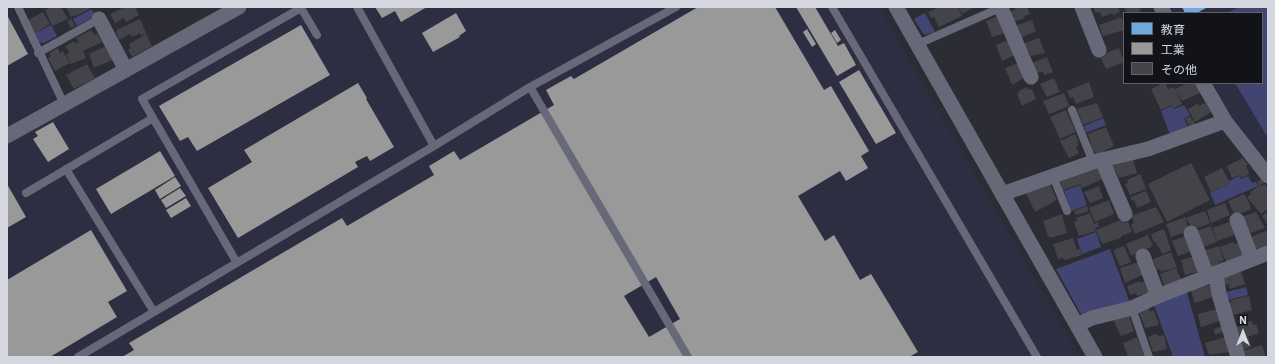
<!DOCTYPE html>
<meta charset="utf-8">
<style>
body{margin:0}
#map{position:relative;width:1275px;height:364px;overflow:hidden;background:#2c2d34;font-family:"IBM Plex Sans","Noto Sans JP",sans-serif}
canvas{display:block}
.frame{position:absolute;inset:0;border:8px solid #d5d7e0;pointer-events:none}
.legend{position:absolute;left:1123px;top:12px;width:140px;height:72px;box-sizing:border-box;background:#121319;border:1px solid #606169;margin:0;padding:5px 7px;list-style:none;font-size:12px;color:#d5d7e0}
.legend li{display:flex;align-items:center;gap:8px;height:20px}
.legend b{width:20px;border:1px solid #606169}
.north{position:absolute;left:1223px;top:312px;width:40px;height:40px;-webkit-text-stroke:3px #121319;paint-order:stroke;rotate:0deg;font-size:11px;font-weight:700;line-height:16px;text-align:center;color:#d5d7e0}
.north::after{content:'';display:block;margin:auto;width:14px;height:18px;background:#d5d7e0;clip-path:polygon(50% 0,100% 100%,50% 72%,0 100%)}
</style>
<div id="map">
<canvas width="1275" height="364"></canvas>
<div class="frame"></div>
<ul class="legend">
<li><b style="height:11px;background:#6fa8dc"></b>教育</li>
<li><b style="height:11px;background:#999"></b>工業</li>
<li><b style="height:11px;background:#434349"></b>その他</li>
</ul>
<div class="north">N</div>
</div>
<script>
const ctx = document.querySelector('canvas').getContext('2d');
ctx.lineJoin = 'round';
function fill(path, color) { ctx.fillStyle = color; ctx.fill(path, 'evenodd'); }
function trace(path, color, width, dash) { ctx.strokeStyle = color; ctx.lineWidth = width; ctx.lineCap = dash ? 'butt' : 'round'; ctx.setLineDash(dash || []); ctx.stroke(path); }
const built = new Path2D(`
 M7 7H11L55 95 43 106 7 127Z
 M253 7H879L1080 357H7V141Z
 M1167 7H1268V165L1235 124 1210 83H1262V13H1170Z`);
const green = new Path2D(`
 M1239 7H1268V138L1235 83H1262V13H1227Z
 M92 9 95 16 77 26 73 19Z
 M925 13 935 32 924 35 914 19Z
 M51 25 57 36 44 43 38 42 34 34Z
 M1184 105 1190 115 1184 119 1189 129 1170 135 1161 111 1172 106 1174 109Z
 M1103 118 1106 125 1086 133 1084 126Z
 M1239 176 1241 179 1248 176 1252 183 1256 182 1258 186 1215 205 1210 193 1230 183 1229 181Z
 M1080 185 1087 205 1071 211 1064 191Z
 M1096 232 1101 247 1082 254 1077 239Z
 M1110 249 1130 303 1082 316 1056 269Z
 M1246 287 1248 295 1228 300 1226 292Z
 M1186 289 1205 357H1173L1153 302Z`);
const schools = new Path2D(`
 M1182 7H1208L1197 13H1185Z`);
const industry = new Path2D(`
 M375 7H427L401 22 395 11 382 18Z
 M698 7H775L824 90 831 86 869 151 861 156 868 168 846 181 840 171 798 196 825 241 834 235 860 280 871 274 918 352 909 357H122L134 350 129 343 342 218 347 226 434 175 429 166 454 151 460 160 554 105 546 90 571 76 574 79ZM656 277 680 319 649 337 624 296Z
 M796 7H815L838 46 844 43 856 65 837 76Z
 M456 13 466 31 459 36 460 37 433 52 422 33Z
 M7 15 28 54 7 66Z
 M301 25 330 75 197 151 188 137 180 141 159 106Z
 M807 29 816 44 812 47 803 32Z
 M835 30 841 40 837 43 831 33Z
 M859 70 896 133 876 144 839 82Z
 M358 83 367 98 366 99 394 147 370 161 367 156 355 162 358 167 238 238 208 188 252 162 244 150Z
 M53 122 69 149 48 162 33 139 38 136 35 132Z
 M160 151 175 176 111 214 96 189Z
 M175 177 181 186 160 199 155 190Z
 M7 184 26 217 7 228Z
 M180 188 186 196 166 208 161 200Z
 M186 198 191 206 171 218 166 210Z
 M91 230 127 291 108 302 117 317 50 357H7V280Z`);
const building = new Path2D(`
 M51 7H61L68 19 52 26 45 10Z
 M66 7H90L91 8 76 16 75 15 71 17Z
 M125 7H135L139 15 126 22 124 18 115 23 110 14Z
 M939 7H958L962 16 939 27 934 17 931 18 928 12Z
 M959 7H975L962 14Z
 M1014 7H1027L1030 14 1024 16 1025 18 1013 22 1009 12 1015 10Z
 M1093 7H1118L1120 12 1113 15 1112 13 1102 17 1100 12 1096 13Z
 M1124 7H1139L1141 10 1136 13H1127Z
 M43 12 50 24 34 34 28 20Z
 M998 16 1005 33 992 37 986 21Z
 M1122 17 1124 30 1103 36 1099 25Z
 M71 19 75 26 71 28 67 21Z
 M140 19 146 33 141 36 140 33 132 37 130 34 119 40 116 32 117 30Z
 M1032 20 1036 31 1019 39 1014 26Z
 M91 30 94 35 97 33 102 42 83 51 86 58 71 64 66 54 69 53 66 46 74 41 75 43 79 42 76 38Z
 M146 34 152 46 132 57 128 50 131 48 129 44Z
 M1039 38 1045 53 1031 56 1029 51 1026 52 1023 44Z
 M1009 40 1015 55 1002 61 996 45Z
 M106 46 112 60 94 68 89 54Z
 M58 48 60 53 63 51 70 63 55 71 48 58 51 56 49 53Z
 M1119 48 1124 62 1106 69 1101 58 1105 56 1104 54Z
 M1047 57 1053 72 1044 75 1043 71 1036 74 1032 63Z
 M1019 63 1025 77 1012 85 1005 68Z
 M87 64 95 78 74 89 66 75Z
 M1054 78 1060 92 1047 97 1040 84Z
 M1089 82 1094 97 1076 104 1073 97 1070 98 1067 91Z
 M1163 83H1165L1168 89 1174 87 1182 104 1174 108 1172 105 1161 110 1151 89Z
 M1187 83 1188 85 1196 83 1202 92 1182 101 1175 89Z
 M1027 87 1028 90 1032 89 1036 99 1022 106 1017 94 1019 93V91Z
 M1064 93 1069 106 1049 114 1043 101Z
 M1097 103 1103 117 1083 125 1077 109Z
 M1198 103 1199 106 1205 103 1211 112 1195 122 1188 109Z
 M1066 110 1076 132 1060 139 1050 117Z
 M1190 116 1196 125 1191 129 1185 119Z
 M1106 127 1114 146 1096 155 1095 151 1093 152 1088 134Z
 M1075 134 1079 142 1077 143 1078 146 1076 147 1079 153 1069 158 1060 141Z
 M1243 158 1248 165H1246L1249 174 1241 178 1240 175 1232 178 1227 166Z
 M1133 159 1137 173 1119 178 1116 171 1112 172 1110 166Z
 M1191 163 1210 200 1167 222 1148 184Z
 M1099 168 1103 179 1082 188 1080 184 1063 190 1060 178Z
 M1222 168 1230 183 1211 192 1204 177Z
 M1140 174 1146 189 1130 195 1125 184 1128 183 1127 180Z
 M1262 179 1264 183 1260 185 1261 186 1265 184 1268 188V209L1261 214 1247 197 1251 194 1250 192 1259 186 1257 182Z
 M1049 182 1057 200 1035 212 1026 193Z
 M1099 186 1103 198 1090 203 1084 192Z
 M1146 191 1151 202 1137 208 1134 200 1132 201 1130 197Z
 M1244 194 1251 206 1250 207 1251 209 1235 216 1228 201Z
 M1109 200 1114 214 1095 222 1089 208Z
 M1225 203 1230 215 1211 223 1207 210Z
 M1087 206 1089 211 1076 215 1074 211Z
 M1156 207 1164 222 1135 234 1131 225 1134 223 1131 216Z
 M1205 211 1210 223 1193 230 1186 218Z
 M1256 212 1265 228 1250 233 1249 230 1246 231 1241 217Z
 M1267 212 1268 213V225L1262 216Z
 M1090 213 1094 224 1098 222 1099 227 1095 228 1096 231 1079 236 1074 222 1077 221 1076 218Z
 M1062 214 1067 233 1050 238 1049 236H1048L1043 221Z
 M1186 217 1188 231 1171 237 1166 224Z
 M1123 219 1125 223 1128 222 1132 232 1121 236V238L1102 244 1096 230Z
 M1232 221 1237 234 1217 241 1213 228Z
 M1211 226 1217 242 1204 247 1196 231Z
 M1164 229 1171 250 1162 254 1159 247H1158L1156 242 1154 243 1151 234Z
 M1268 230V250L1259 253 1257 248 1254 249 1251 237Z
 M1148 235 1153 246 1131 256 1126 244Z
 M1188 235 1192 251 1178 256 1172 241Z
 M1073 238 1077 250 1080 249 1082 255 1064 260V258L1058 259 1053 244Z
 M1233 242 1234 244 1238 243 1245 254 1226 262 1220 247Z
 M1124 246 1131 262 1121 266 1119 265 1113 250Z
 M1219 246 1224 260 1217 263 1223 262 1224 266 1214 270 1213 266 1209 268 1203 251Z
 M1171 252 1177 267 1161 272 1160 269 1157 270 1153 259Z
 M1196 256 1201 271 1185 275 1181 260Z
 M1139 262 1144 274 1125 283 1120 268Z
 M1176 268 1182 281 1165 288 1160 274Z
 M1241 272 1245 284 1230 289 1228 284 1226 285 1223 277Z
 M1140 281 1141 283 1146 281 1150 292 1137 296 1136 293 1130 295 1127 286Z
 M1210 285 1215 296 1196 303 1194 302 1191 290Z
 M1249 296 1252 310 1233 315 1228 303 1231 302V300Z
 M1148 305 1150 312 1154 310 1159 325 1145 328 1139 312 1142 311 1144 314 1141 308Z
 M1217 309 1220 321 1201 327 1198 314Z
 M1129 315 1134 331 1121 336 1113 319Z
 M1252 321 1253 325 1256 324 1259 333 1241 339 1236 327 1240 326V324Z
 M1223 326 1225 331 1215 335 1214 329Z
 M1155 334 1159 336 1164 335 1167 349 1153 352 1148 337Z
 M1137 337 1144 356 1128 357 1123 343Z
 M1225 337 1229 352 1209 355 1205 343Z
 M1249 338 1251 347 1242 350 1239 340Z
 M1262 345 1266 357H1245L1243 351Z`);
const service = new Path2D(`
 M18 7 64 104
 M357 7 434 146
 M832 7 1037 357
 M918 44 1002 7
 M38 53 99 19
 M530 87 688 357
 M1072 110 1093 162
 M66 169 154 312
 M1053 176 1067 211
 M26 193 153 118
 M237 263 142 99 301 8 317 35
 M1132 308 1149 357
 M78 357 434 146 530 87 676 7`);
const minor = new Path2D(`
 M896 7 1095 357
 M1082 7 1099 50
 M1161 7 1164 13
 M1001 8 1031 77
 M99 19 126 70
 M1203 83 1225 121 1268 176
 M7 136 239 7
 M1102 160 1125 214
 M1002 194 1093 162 1148 149 1225 121
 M1237 220 1252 259
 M1191 233 1207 276
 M1143 256 1158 296
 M1216 273 1219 294 1238 357
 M1077 325 1092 318 1132 308 1158 296 1268 253`);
fill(built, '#2d2e41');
fill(green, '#424471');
fill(schools, '#6fa8dc');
fill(industry, '#999');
fill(building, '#434349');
trace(service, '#686978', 8);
trace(minor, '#686978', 15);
</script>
